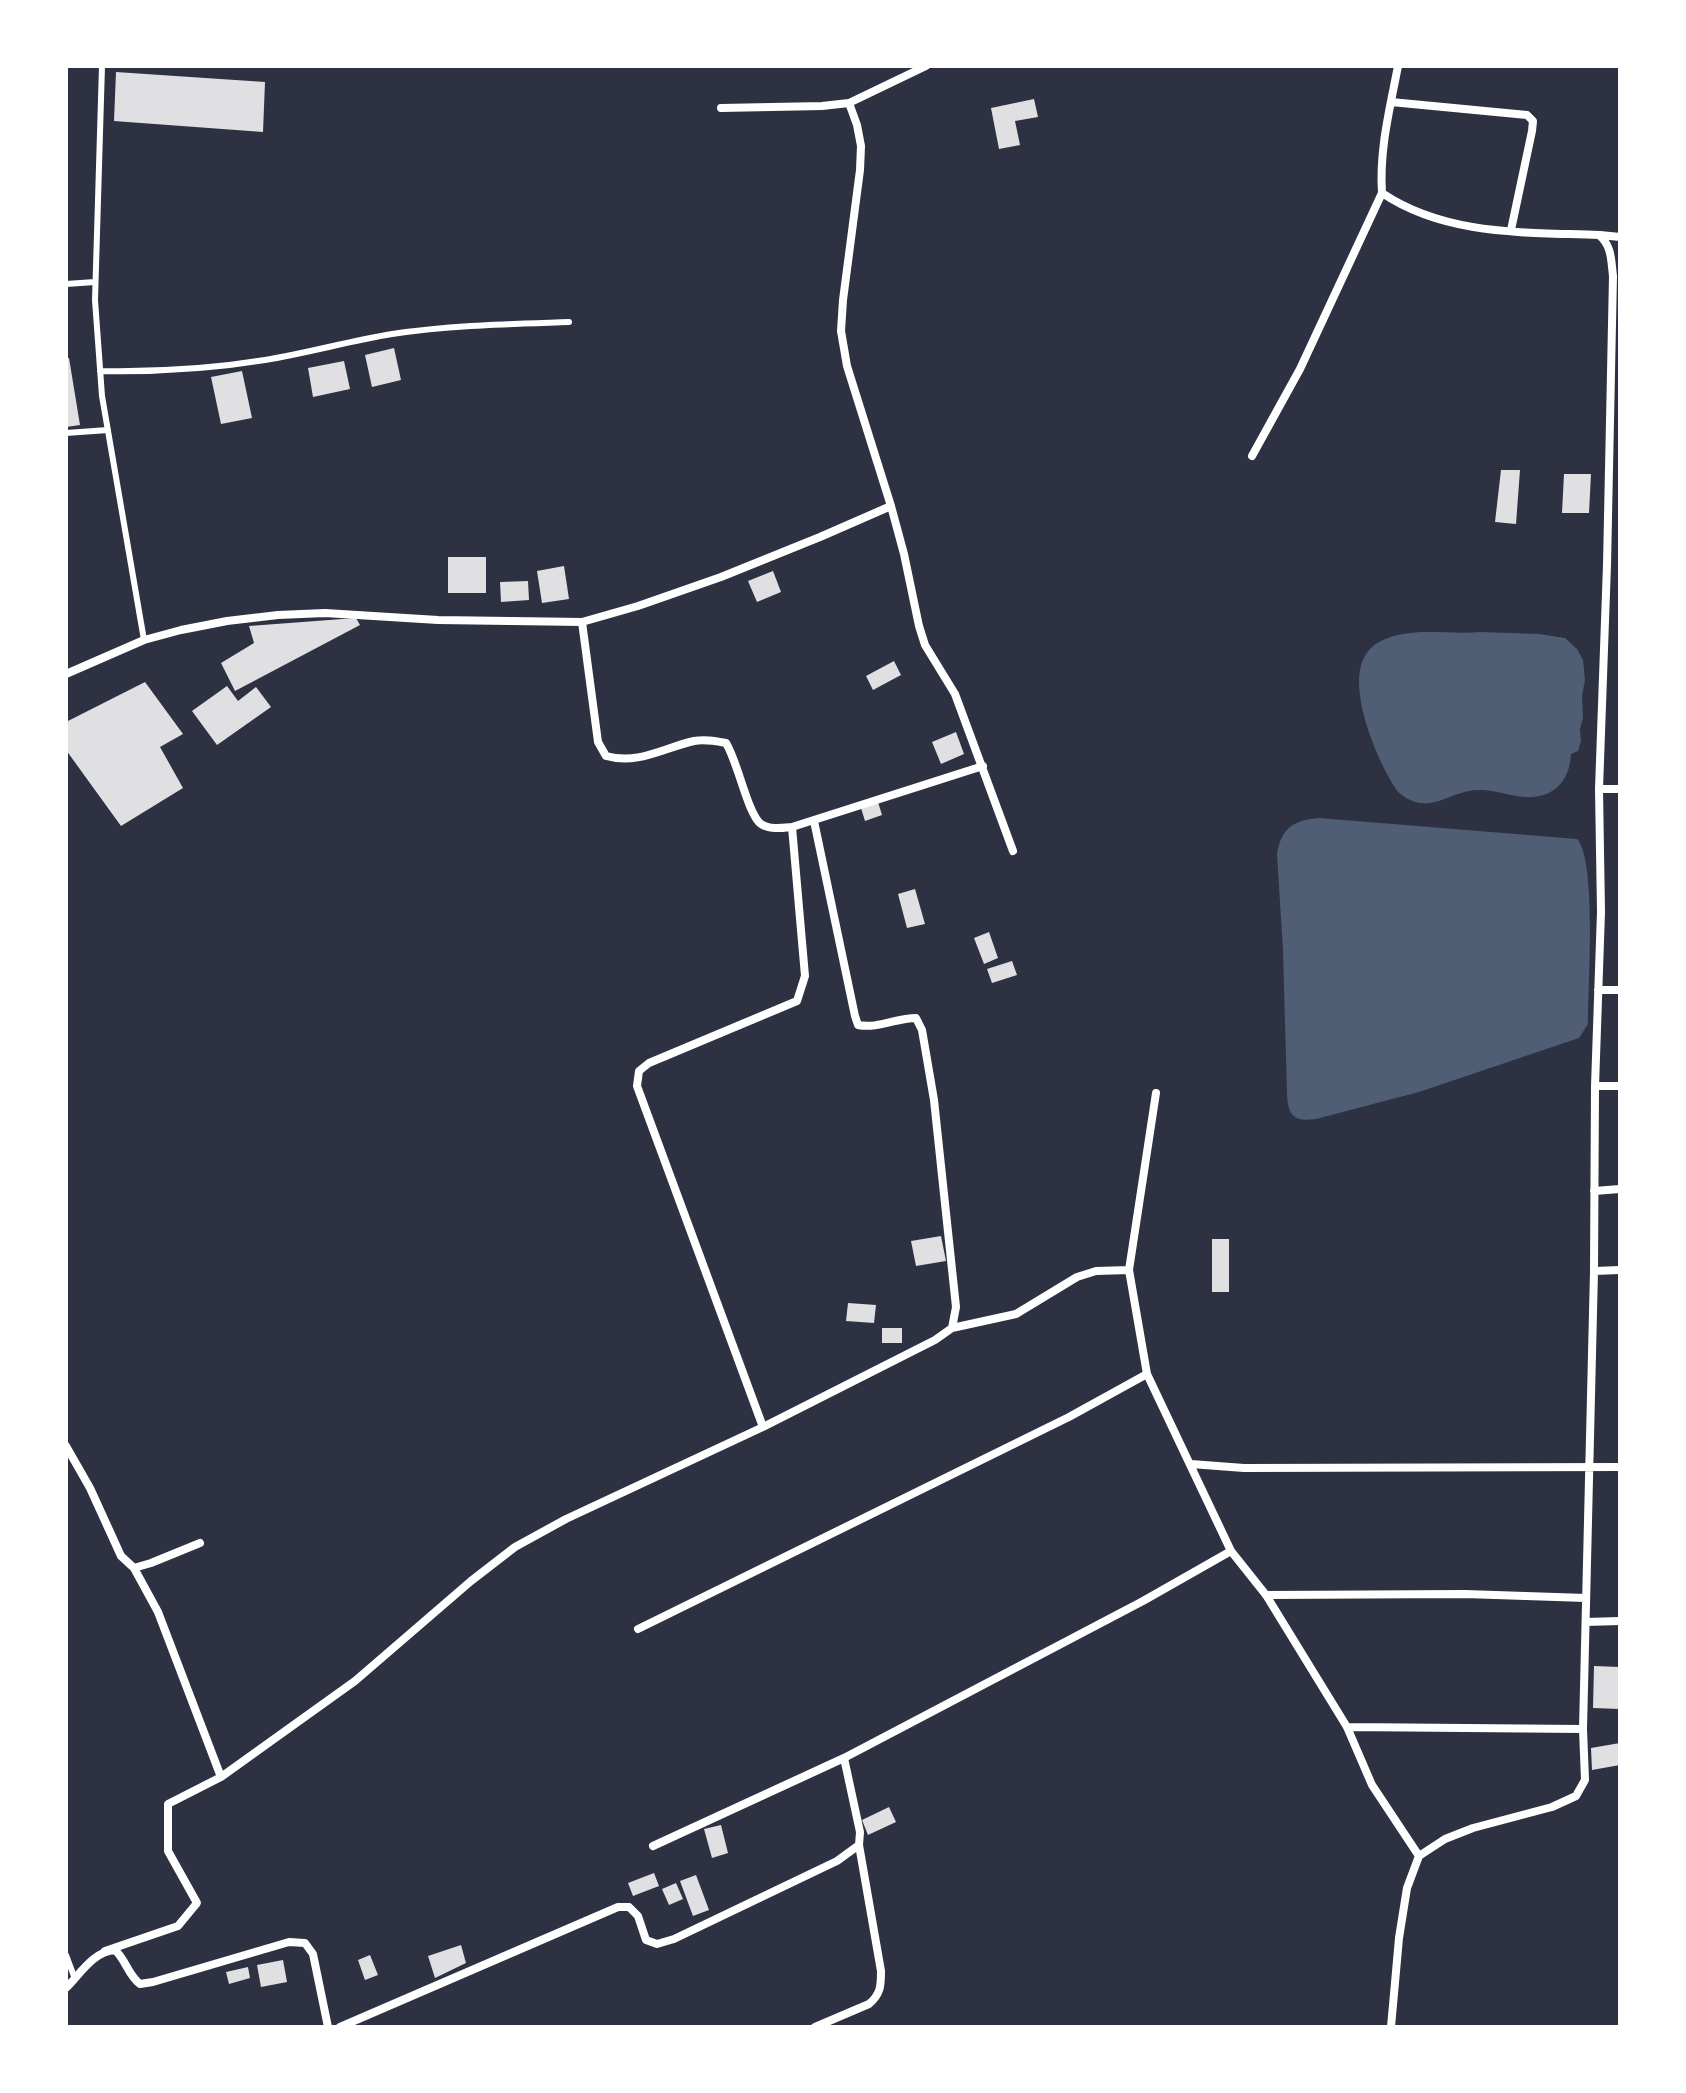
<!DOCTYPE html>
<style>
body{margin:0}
#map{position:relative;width:1686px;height:2093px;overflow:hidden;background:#2d3142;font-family:"DM Sans",sans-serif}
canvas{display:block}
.frame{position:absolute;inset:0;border:68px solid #fff;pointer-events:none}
</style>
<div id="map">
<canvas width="1686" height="2093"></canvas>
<div class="frame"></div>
</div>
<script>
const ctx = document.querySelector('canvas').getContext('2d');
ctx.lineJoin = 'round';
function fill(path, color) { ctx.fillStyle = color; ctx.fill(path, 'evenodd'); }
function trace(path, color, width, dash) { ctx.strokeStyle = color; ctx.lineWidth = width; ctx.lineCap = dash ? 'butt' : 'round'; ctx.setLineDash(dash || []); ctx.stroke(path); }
const water = new Path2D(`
 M1481 632 1539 634 1565 638 1577 649 1583 660 1585 680 1582 696 1583 718 1580 729 1581 741 1578 751 1571 754C1570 781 1553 799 1525 797 1509 796 1494 789 1477 790 1449 791 1430 816 1402 795 1397 792 1394 786 1391 781 1375 754 1352 697 1361 665 1364 655 1370 647 1379 642 1410 626 1447 635 1481 632Z
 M1319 818 1577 839C1597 861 1588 989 1588 1024L1579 1038 1419 1092 1316 1119C1294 1122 1288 1116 1287 1094L1283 951 1277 854C1281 828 1294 820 1319 818Z`);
const building = new Path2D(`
 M116 72 265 82 263 132 114 121Z
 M1034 99 1038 117 1015 121 1020 145 999 149 991 108Z
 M394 348 401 380 372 387 365 355Z
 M66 358H69L80 425 66 427Z
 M344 361 350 389 313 397 308 368Z
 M242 371 252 418 221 424 211 377Z
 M1501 470H1520L1516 524 1495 522Z
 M1564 474H1591L1589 513H1562Z
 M448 557H486V593H448Z
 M564 566 569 599 542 603 537 571Z
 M773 571 781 592 757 602 748 581Z
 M528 581 529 600 501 602 500 582Z
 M356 618 360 625 235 691 221 663 254 643 249 626Z
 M894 661 901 675 873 690 866 676Z
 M145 682 183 734 160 747 183 788 121 826 66 750V722Z
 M227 686 238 701 256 687 271 707 217 745 192 711Z
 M956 732 964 754 941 764 932 742Z
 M878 802 882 815 865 821 861 808Z
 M915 889 925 924 907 928 898 894Z
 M989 932 998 958 984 964 974 938Z
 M1012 961 1017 975 992 983 987 969Z
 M941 1236 946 1261 916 1266 911 1241Z
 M1212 1239H1229V1292H1212Z
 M848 1303 876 1305 874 1323 846 1321Z
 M882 1328H902V1343H882Z
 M1594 1666 1620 1667V1709L1593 1708Z
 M1620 1743V1765L1592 1770 1591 1748Z
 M889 1807 896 1822 868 1835 862 1820Z
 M721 1825 728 1853 712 1858 704 1829Z
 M654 1873 659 1886 633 1896 628 1883Z
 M696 1875 709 1910 693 1916 680 1881Z
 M676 1883 683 1899 669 1905 662 1889Z
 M461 1945 466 1963 435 1978 428 1956Z
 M370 1955 378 1975 365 1980 358 1960Z
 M283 1960 287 1982 261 1987 257 1965Z
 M248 1967 250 1978 229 1984 226 1972Z`);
const service = new Path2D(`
 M102 66 95 300 102 396 144 640
 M66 284 95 282
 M100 371C156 372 210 369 265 360 308 353 349 341 392 334 451 325 510 324 569 322
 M66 433 108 430
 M66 1955 75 1979`);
const minor = new Path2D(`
 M1391 102 1527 115 1533 121 1532 131 1511 230
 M849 103 857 125 861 146 860 170 843 300 841 331 847 366 891 506 904 554 919 626 925 645 955 694 1013 851
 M721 108 822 106 849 103 926 66
 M1600 235 1620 237
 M1252 456 1300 369 1382 193
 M582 622 598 742 606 756C638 765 663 748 694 741 705 739 715 741 726 743 738 762 748 815 761 824 770 830 782 828 792 827L983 766
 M66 674 144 640 181 630 227 621 278 615 325 613 438 620 582 622 638 606 721 577 820 537 891 506
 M1599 789H1620
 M1598 990H1620
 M1595 1086H1620
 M1156 1093 1129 1270 1147 1374 1231 1551 1266 1595 1347 1727 1372 1785 1419 1856
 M1594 1191 1620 1189
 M1594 1271 1620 1270
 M952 1328 1016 1314 1077 1277 1096 1271 1129 1270
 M763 1427 637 1086 639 1071 649 1063 797 1001 805 976 792 827
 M66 1446 90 1488 121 1556 134 1568 151 1563 200 1543
 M1191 1464 1244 1468 1620 1467
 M134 1568 158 1612 221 1777
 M1266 1595 1465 1594 1586 1598
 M1586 1622 1620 1621
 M638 1629 1069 1417 1147 1374
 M1347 1727 1583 1729
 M653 1846 844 1758 1143 1601 1231 1551
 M105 1951 178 1926 197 1903 168 1851V1804L221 1777 355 1681 471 1581 515 1547 566 1519 763 1427 935 1340 952 1328 956 1307 934 1100 922 1030 916 1018C896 1018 878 1029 858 1025L855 1016 814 821
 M66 1988C80 1974 94 1951 115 1950 126 1960 128 1975 140 1984L153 1982 289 1942 305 1943 313 1954 328 2027
 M340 2027 618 1907H629L638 1916 646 1940 657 1944 674 1939 837 1861 859 1845 860 1832 844 1758
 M815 2027 869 2004C881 1994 881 1985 881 1971L859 1845
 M1391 2027 1399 1938 1407 1888 1419 1856 1445 1839 1473 1828 1552 1807 1576 1796 1585 1780 1583 1729 1594 1271 1595 1086 1601 912 1599 789 1607 565 1613 276C1611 260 1612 246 1599 235 1525 232 1446 236 1382 193 1379 150 1390 108 1398 66`);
fill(water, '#4f5d75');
fill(building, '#e0e0e3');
trace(service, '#fff', 6);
trace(minor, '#fff', 8);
</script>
